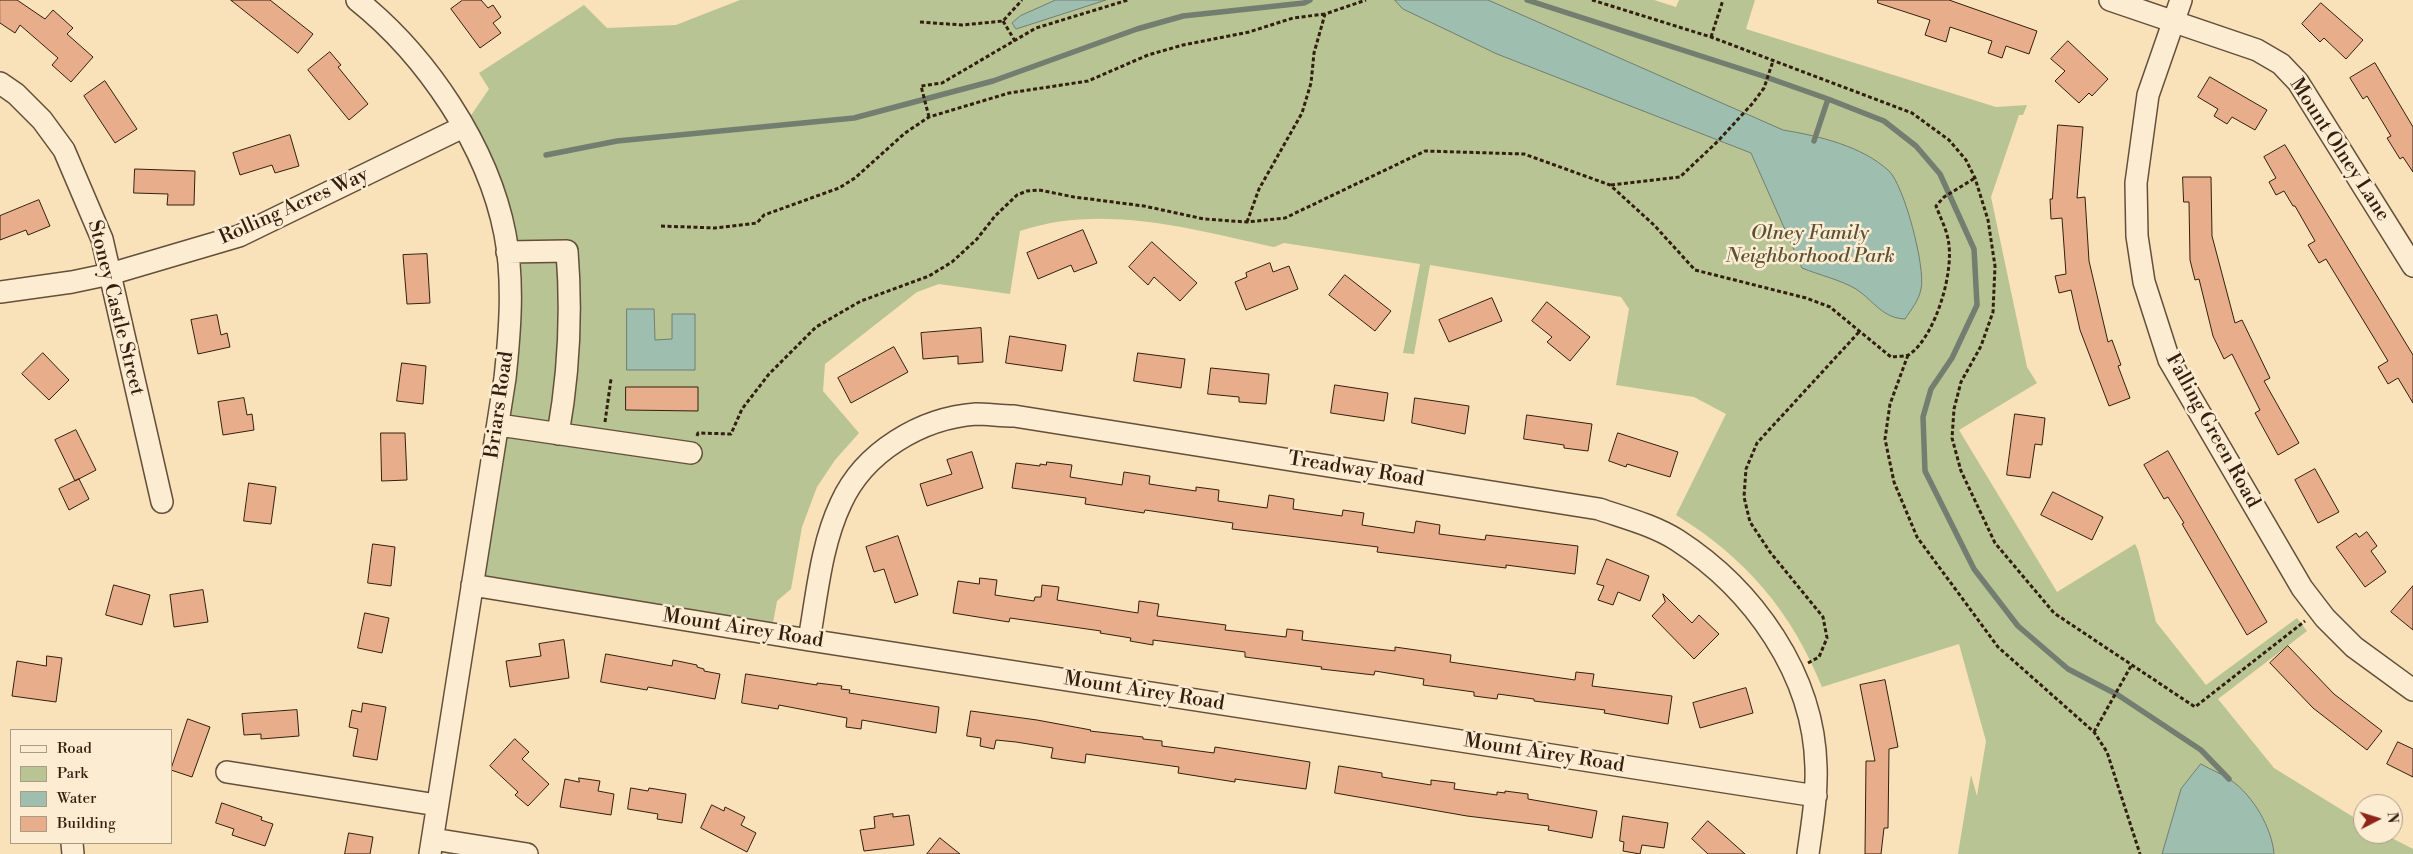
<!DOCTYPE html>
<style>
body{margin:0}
#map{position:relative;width:2413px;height:854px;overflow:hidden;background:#f9e1b9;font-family:"Libre Bodoni",serif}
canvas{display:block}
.legend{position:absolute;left:10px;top:729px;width:162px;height:115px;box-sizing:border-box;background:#fbecd2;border:1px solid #ab9a84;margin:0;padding:6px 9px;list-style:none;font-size:15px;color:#331f0f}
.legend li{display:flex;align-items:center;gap:10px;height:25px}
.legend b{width:25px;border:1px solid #ab9a84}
.north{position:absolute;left:2353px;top:794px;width:50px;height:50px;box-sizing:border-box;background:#fbecd2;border:1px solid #ab9a84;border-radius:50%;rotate:85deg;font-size:14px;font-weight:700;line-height:20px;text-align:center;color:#331f0f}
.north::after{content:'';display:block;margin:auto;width:18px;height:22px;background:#8f2418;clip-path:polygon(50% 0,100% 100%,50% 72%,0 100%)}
</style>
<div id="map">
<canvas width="2413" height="854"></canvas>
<ul class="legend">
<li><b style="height:6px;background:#fbecd2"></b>Road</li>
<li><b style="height:14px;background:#b8c494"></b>Park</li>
<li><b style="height:14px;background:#9ebeb0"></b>Water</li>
<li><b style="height:14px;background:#e8ae8b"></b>Building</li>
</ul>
<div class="north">N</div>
</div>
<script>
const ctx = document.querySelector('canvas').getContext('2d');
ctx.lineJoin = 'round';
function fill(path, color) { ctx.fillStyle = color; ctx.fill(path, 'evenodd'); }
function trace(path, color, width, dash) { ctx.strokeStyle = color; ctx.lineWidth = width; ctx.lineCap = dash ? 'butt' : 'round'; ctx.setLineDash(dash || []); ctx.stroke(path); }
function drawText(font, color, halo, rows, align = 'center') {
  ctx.font = font + ' "Libre Bodoni",serif'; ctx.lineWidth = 5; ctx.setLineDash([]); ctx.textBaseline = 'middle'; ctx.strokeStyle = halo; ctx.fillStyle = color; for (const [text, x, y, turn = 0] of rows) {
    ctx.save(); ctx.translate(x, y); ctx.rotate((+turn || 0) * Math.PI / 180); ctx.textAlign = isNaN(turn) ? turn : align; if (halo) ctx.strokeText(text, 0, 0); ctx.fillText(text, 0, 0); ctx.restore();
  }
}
const green = new Path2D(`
 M740 0H1654L1676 7 1679 0H1755L1746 29 1996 107 2027 105 2023 115H2019L1991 197 2027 367 2037 383 1959 430 2057 592 2135 544 2138 550 2156 622 2206 685 2297 618 2307 631 2218 699 2274 768 2363 823V834H2384L2413 849V854H1958L1971 775 1977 796 1986 741 1959 644 1822 687C1791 611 1746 558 1676 515L1726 414 1694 397 1616 385 1629 309 1621 297 1430 265 1414 354 1403 353 1420 264 1284 243 1274 247C1192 229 1102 203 1020 231L1010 294 939 284 917 292 825 364 823 391 859 433 835 460 817 487 802 527 791 589 777 601 771 634 472 585 499 425 507 252 463 127 489 89 479 73 584 5 607 28 676 25Z`);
const water = new Path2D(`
 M1056 0H1106L1016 29 1012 23 1020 16Z
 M1395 0H1488L1783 130C1819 136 1862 146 1889 171 1904 185 1926 268 1921 289 1919 300 1911 310 1905 319 1882 318 1874 301 1856 289 1841 280 1819 275 1802 268L1751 153 1497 54 1403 9Z
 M627 309H654L655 340 672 339V314H695V370H627Z
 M2201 764C2211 770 2223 774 2232 781 2253 796 2272 828 2274 854H2162L2181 789Z`);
const stream = new Path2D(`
 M1527 0 1763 76 1828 99 1884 121 1916 146 1940 174 1974 249 1977 305 1952 358 1931 389 1923 417 1925 471 1974 569 2018 626 2068 669 2118 695 2201 750 2229 779
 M1814 141 1828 99
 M546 155 617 141 854 118 993 81 1137 29 1183 16 1304 3 1310 0`);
const building = new Path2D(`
 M0 0H17L45 19 53 10 73 28 67 34 93 57 71 82 52 65 58 58 20 25 15 33 0 23Z
 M231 0H270L313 34 298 53Z
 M463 0H481L488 8 493 5 501 17 493 23 501 33 480 48 451 9Z
 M1878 0H1949L2037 31 2029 54 2006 46 2002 58 1988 53 1992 41 1950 27 1946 42 1925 35 1930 20 1878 3Z
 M2321 3 2363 40 2346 59 2324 38 2320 42 2302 24Z
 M2068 41 2108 79 2092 96 2089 93 2079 103 2055 81 2065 71 2051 59Z
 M330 52 341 65 338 67 368 104 349 120 308 70Z
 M2375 63 2413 127V172L2403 157 2400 159 2387 138 2391 136 2367 96 2363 99 2350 78Z
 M2210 77 2267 110 2255 130 2232 117 2227 124 2214 116 2218 109 2198 97Z
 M105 81 137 129 115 143 84 96Z
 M2058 125 2083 127 2077 198 2085 197 2089 261 2108 342 2112 340 2121 365 2118 366 2130 398 2109 406 2080 330 2071 290 2059 293 2055 276 2066 274 2062 218 2051 219 2050 199H2052Z
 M290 135 299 166 275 173 272 165 240 175 233 153Z
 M2285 145 2413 355V403L2398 378 2388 384 2378 367 2388 361 2371 333 2326 259 2319 263 2308 245 2315 241 2295 206H2293L2284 191 2276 195 2269 182 2276 178 2264 157Z
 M135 169 195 171 194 205H167L168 194 134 193Z
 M2183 177H2211L2212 236 2235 323 2242 320 2270 378 2264 381 2299 443 2278 455 2255 413 2260 410 2232 354 2224 359 2213 336 2199 279 2195 280 2190 260 2189 202H2184Z
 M39 200 50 226 28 235 26 230 0 240V216Z
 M1083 230 1097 263 1074 272 1071 265 1038 279 1027 253Z
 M1152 242 1197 283 1180 301 1154 277 1148 285 1129 267Z
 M427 254 430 303 407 304 403 255Z
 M1270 263 1273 272 1289 266 1298 289 1246 310 1235 282 1247 277 1246 273Z
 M1345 275 1391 311 1375 331 1329 295Z
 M1492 298 1502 321 1449 342 1439 320Z
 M1547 302 1590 337 1570 361 1547 342 1552 337 1532 321Z
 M217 315 221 335 227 333 230 347 198 354 191 320Z
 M981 328 983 362 958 364V356L923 359 921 333Z
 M1010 336 1066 345 1062 371 1006 363Z
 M894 347 908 372 851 403 838 378Z
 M43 353 69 380 49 400 22 374Z
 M1138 353 1185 359 1181 388 1134 381Z
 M402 363 426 366 423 404 397 401Z
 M1211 368 1269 374 1266 404 1239 402V397L1208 394Z
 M1335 385 1388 393 1384 421 1331 413Z
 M626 387H698V411L626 410Z
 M244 398 247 415 252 414 254 430 223 435 218 402Z
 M1415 398 1469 406 1465 434 1412 423Z
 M2015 414 2045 418 2042 445 2035 444 2030 478 2007 475Z
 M1527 415 1592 424 1588 451 1564 448V445L1524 439Z
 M76 430 96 470 75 481 55 440Z
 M381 433H405L407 480 382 481Z
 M1618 433 1678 452 1670 477 1627 464 1626 467 1609 461Z
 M2168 451 2267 622 2247 635 2182 524 2184 523 2168 497 2164 499 2144 465Z
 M972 452 983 488 927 506 920 484 952 474 947 460Z
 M1047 462 1072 465 1070 477 1122 485 1124 472 1150 476 1149 484 1196 491V487L1219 490 1218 501 1267 508 1269 495 1294 499 1293 509 1342 516 1343 510 1364 513 1362 525 1414 533 1416 521 1440 525 1439 534 1485 540 1486 535 1578 546 1575 574 1506 565V568L1377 552 1378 547 1232 529 1233 523 1145 510 1144 513 1085 504 1086 498 1012 488 1016 463 1040 466V464L1046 465Z
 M2315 469 2339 512 2318 523 2295 480Z
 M79 479 89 499 69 510 59 489Z
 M249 483 276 487 271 524 244 521Z
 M2053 492 2103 517 2092 540 2041 515Z
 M2367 532 2377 546 2371 551 2386 572 2365 587 2336 547 2356 533 2359 537Z
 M898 536 918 595 895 603 884 569 874 572 866 547Z
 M373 544 395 547 391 586 368 583Z
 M1607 559 1649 576 1640 601 1618 592 1613 605 1598 600 1604 586 1597 584Z
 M980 578 997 580 995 595 1034 601 1035 597H1041L1042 585 1059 587 1057 600 1138 613 1139 601 1159 604 1157 616 1226 625 1225 630 1286 637 1287 629 1303 631 1302 640 1395 651V647L1451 655 1450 662 1575 680 1576 672 1594 674 1592 686 1672 696 1668 724 1604 713 1605 710 1534 701V699L1498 694 1497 699 1474 696V692L1423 685 1424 679 1375 671 1374 675 1321 669 1322 667 1245 657V652L1153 640V645L1130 641 1131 638 1100 633 1101 631 1010 618 1009 622 953 613 958 581 979 584Z
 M114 585 150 595 142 625 106 615Z
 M2413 586V630L2391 612Z
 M203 590 208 622 174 627 170 595Z
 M1663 594 1692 623 1699 615 1719 634 1694 659 1652 616 1665 602Z
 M365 613 389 618 382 653 358 648Z
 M564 640 569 678 510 687 506 661 541 656 539 644Z
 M2288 646 2334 694 2382 731 2367 750 2313 708 2270 663Z
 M606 654 672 666 673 660 697 665V667L704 669V671L720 674 715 699 648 687 647 690 601 682Z
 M47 656 62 658 56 702 12 696 17 661 46 666Z
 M746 674 817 685V683L842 686 841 689 850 690 849 693 939 707 936 733 862 720 861 729 846 727 847 718 779 705 778 709 742 703Z
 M1885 680 1898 747 1889 749 1888 828H1884L1881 854H1865L1866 761H1875L1860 685Z
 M1746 688 1753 713 1700 728 1693 703Z
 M363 703 386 707 377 760 353 756 358 729 349 727 352 710 361 712Z
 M297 710 299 736 261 739V734L244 735 242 714Z
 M971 711 1037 720 1091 730 1090 731 1143 737V739L1162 741V746L1214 753 1215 747 1310 762 1306 789 1235 779V782L1178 773 1179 767 1086 754 1085 763 1051 758 1053 748 1016 742 996 740 994 749 980 746 981 738 967 736Z
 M188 719 210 727 192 777 171 770Z
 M515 739 529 752 522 759 549 784 528 806 515 795 518 792 490 766Z
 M2398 742 2413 749V777L2387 764Z
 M1339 766 1382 773V777L1431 785V780L1455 783 1454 789 1497 795V792L1505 793V791L1528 794V799L1597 811 1592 838 1548 830 1549 826 1467 816 1335 793Z
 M579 778 600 781 598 791 614 794 611 815 560 807 565 779 579 782Z
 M631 788 648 791 649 788 686 794 682 823 657 819 658 814 628 809Z
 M222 803 262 817 261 820 273 824 265 846 232 835 234 829 216 823Z
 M712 805 724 811 725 807 745 817 741 825 756 833 747 852 701 828Z
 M893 814V817L909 815 914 845 864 851 860 830 875 828 874 817Z
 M1623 816 1668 823 1664 848 1642 845 1640 854 1623 851 1624 842 1620 841Z
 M1708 821 1745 854H1708L1692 839Z
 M349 833 373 837 370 854H345Z
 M940 838 960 854H927Z`);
const path = new Path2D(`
 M1592 0 1711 37 1912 113 1949 140 1966 160 1975 178 1988 220 1995 266 1993 312 1981 346 1961 382 1954 409 1952 438 1961 471 1995 543 2054 613 2195 707 2305 621
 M1003 21 1015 41
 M920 22 962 25 1003 21 1022 0
 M1711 37 1723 0
 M929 117 921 86 942 83 1036 28 1128 0
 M1611 185 1680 177 1718 141 1752 104 1764 88 1773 61
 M1247 222 1259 189 1302 113 1311 83 1314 53 1325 14 1366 0
 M661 226 715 228 757 223 764 215 839 188 855 178 905 133 929 117 1009 93 1088 81 1148 55 1183 45 1249 32 1293 18 1325 14
 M1908 355 1890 404 1885 439 1894 482 1917 537 1998 647 2094 732 2107 752 2140 854
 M605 422 611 379
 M697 436 698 433 731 434 742 409 769 374 816 327 861 301 929 276 952 262 977 239 995 216 1017 195 1027 191 1039 190 1074 197 1144 206 1204 219 1247 222 1285 218 1425 151 1524 154 1610 185 1654 225 1695 270 1806 298 1830 307 1891 357C1897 356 1906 357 1910 354 1936 335 1955 270 1948 239 1946 228 1940 217 1936 206L1944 197 1975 178
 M1808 663 1819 657 1827 638 1823 617 1770 552 1750 522 1744 497 1746 469 1757 443 1859 332
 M2094 732 2131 666`);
const minor = new Path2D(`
 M357 0C426 55 488 146 505 234 514 281 510 331 505 378L430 854
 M2110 0 2257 50 2281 64 2298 82 2413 266
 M2181 0 2148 95 2136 183 2137 236 2144 282 2169 360 2302 588 2325 618 2354 647 2413 690
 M0 83 16 94 42 120 64 150 102 239 162 502
 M507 252 567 251C572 314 569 373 558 434
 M0 292 72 282 110 274 239 236 463 127
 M499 425 691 453
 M472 585 809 640 1816 796
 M809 640C817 595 821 545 841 503 864 452 921 418 976 414 988 414 1001 416 1014 416L1599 509C1625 518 1653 525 1677 540 1753 589 1814 674 1816 767 1817 796 1812 825 1808 854
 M227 772 437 805
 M433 839 527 854
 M72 843 73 854`);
const streetNames = [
 ["Mount Olney Lane",2339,150,57],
 ["Rolling Acres Way",294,207,-24],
 ["Stoney Castle Street",115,308,76],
 ["Briars Road",500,405,-82],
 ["Falling Green Road",2212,431,61],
 ["Treadway Road",1356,470,9],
 ["Mount Airey Road",743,629,9],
 ["Mount Airey Road",1144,692,9],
 ["Mount Airey Road",1544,754,9]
];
const parkNames = [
 ["Olney Family",1810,234],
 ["Neighborhood Park",1810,257]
];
fill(green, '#b8c494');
fill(water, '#9ebeb0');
trace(water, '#737e70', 1);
trace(stream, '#737e70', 5.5);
fill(building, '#e8ae8b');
trace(building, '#331f0f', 1);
trace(minor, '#64503a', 24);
trace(path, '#331f0f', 3, [4, 2.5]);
trace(minor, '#fbecd2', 21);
drawText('20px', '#331f0f', '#fbecd2', streetNames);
drawText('italic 20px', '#5b5137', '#fbecd2', parkNames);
</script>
